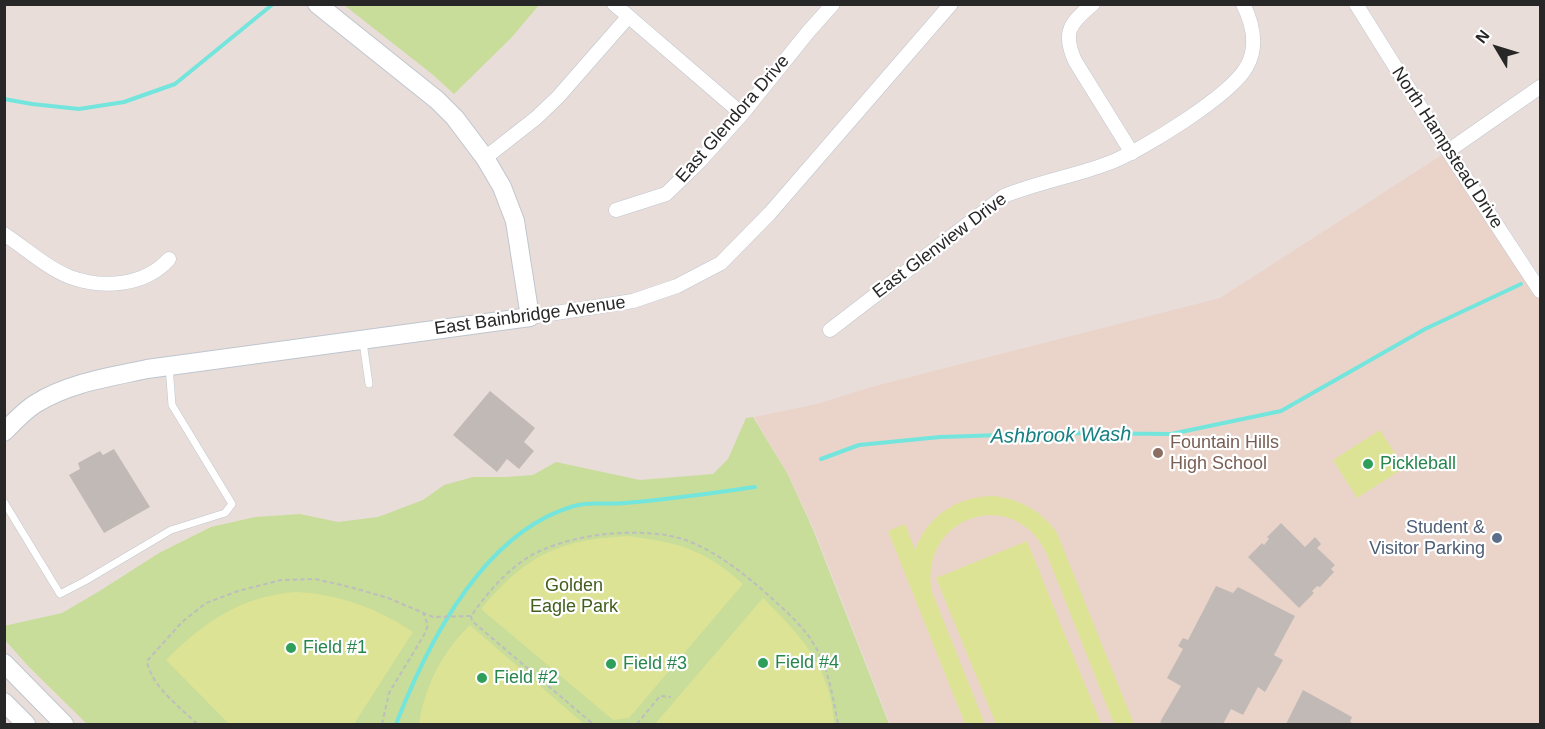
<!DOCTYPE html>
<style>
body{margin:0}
#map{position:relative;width:1545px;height:729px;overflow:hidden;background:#e9ddda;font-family:Helvetica,sans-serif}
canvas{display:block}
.frame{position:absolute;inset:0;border:6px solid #272727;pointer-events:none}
.north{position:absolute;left:1467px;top:18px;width:60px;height:60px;-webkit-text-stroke:4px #fff;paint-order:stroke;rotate:308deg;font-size:16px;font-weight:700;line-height:24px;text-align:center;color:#272727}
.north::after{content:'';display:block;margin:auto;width:21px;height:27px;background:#272727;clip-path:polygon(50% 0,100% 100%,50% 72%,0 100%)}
</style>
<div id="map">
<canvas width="1545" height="729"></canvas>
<div class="frame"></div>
<div class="north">N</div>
</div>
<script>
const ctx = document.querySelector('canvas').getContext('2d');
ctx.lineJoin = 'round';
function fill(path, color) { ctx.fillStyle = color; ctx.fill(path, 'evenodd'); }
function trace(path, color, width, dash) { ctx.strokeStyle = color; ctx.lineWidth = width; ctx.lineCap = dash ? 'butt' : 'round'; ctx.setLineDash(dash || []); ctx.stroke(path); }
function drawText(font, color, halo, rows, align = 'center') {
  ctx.font = font + ' Helvetica,sans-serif'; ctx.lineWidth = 4.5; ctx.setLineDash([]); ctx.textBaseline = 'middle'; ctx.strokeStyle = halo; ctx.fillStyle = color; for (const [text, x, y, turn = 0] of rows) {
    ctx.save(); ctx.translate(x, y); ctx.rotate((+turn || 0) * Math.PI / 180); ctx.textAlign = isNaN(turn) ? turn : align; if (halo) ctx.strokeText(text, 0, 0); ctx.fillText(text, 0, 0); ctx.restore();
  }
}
const education = new Path2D(`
 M1448 151 1540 291V724H890L813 527 787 473 754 417 817 404 871 387 1220 298Z`);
const green = new Path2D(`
 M344 5H539L512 37 454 94 432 74Z
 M753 417 787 473 812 527 889 724H87L29 667 5 640 4 626 62 613 98 592 159 553 211 527 255 517 300 514 338 522 378 517 423 500 444 485 473 477H506L533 475 556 462 640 480 713 474 728 459 746 418Z`);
const pitch = new Path2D(`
 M1380 430 1404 468 1357 498 1333 460Z
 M994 496C1020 499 1043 512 1057 533L1134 724H1114L1047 555C1016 484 918 515 932 592L985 724H965L888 531 905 524 915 550C928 515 958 496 994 496Z
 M628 536C677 542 706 550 743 584L629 718 613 720 481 609C527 555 557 540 628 536Z
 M1027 541 1101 724H996L936 578Z
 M298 592C341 595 377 608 413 632L354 724H229L166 660C204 622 242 595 298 592Z
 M763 598C801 636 831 667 834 724H655Z
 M470 625 584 724H419C425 686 442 652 470 625Z`);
const stream = new Path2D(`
 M4 99 32 104 79 109 124 102 175 84 273 4
 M821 459 859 445 940 437 1064 433 1171 434 1281 411 1425 329 1521 284
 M396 724C428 642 483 532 574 506 589 501 608 505 624 503 668 500 712 493 755 487`);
const building = new Path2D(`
 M490 391 535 428 524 442 534 451 519 469 507 459 497 472 453 435Z
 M114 449 150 507 104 533 69 475 80 469 78 463 100 451 103 455Z
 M1281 523 1305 547 1315 537 1321 544 1317 548 1335 565 1331 569 1334 572 1320 587 1317 586 1312 591 1314 593 1299 608 1248 557 1262 543 1264 545 1269 539 1267 537Z
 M1216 586 1233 593 1238 587 1295 616 1274 655 1283 660 1265 692 1258 687 1243 715 1231 709 1223 724H1164L1160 722 1181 686 1167 678 1183 649 1178 646 1183 638 1188 640Z
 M1303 690 1352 717 1350 722 1355 724H1286Z`);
const path = new Path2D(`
 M471 616 472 621 593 724
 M197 724C180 707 151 686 147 661L182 622 206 603 238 591 281 580 315 579 350 587 388 598 433 617 471 616C486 595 502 575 524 560 563 533 647 524 691 542 719 554 743 573 766 593 783 609 803 625 815 646 829 670 833 698 838 724
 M382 724 389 693 424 635 428 625 423 613
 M637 724 660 696 671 697`);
const service = new Path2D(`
 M363 342 369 384
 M4 502 60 594 85 581 171 530 225 513 232 504 172 405 169 366`);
const minor = new Path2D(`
 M614 4 742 114
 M1093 4C1070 23 1062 32 1075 61L1132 153
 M1356 4 1448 151 1540 291
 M1448 151 1540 87
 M485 158 536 118 558 97 628 17
 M616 210 666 194 700 161 742 114 808 32 833 4
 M4 234C25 248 47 268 70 277 103 289 145 286 169 259
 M530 317 633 301 677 286 721 263 770 213 951 4
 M830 330 1004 196C1038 182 1075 176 1109 163 1141 151 1232 95 1247 66 1258 46 1253 24 1243 4`);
const tertiary = new Path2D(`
 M4 432C14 422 24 411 35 404 68 383 110 377 147 369L530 317 515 221 502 187 485 158 455 118 437 100 317 4
 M4 663 64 724
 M4 702 26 724`);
const markers = [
 [1158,453,6,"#8d6e63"],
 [1368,464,6,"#2e9e5b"],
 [1497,538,6,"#5c6f8a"],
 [291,648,6,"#2e9e5b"],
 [763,663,6,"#2e9e5b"],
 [611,664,6,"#2e9e5b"],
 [482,678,6,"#2e9e5b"]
];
const streetNames = [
 ["East Glendora Drive",733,119,-49],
 ["North Hampstead Drive",1447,148,57],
 ["East Glenview Drive",940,246,-37],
 ["East Bainbridge Avenue",530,316,-8]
];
const educationNames = [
 ["Fountain Hills",1170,443],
 ["High School",1170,464]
];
const leisureNames = [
 ["Pickleball",1380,464],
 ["Field #1",303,648],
 ["Field #4",775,663],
 ["Field #3",623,664],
 ["Field #2",494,678]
];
const serviceNames = [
 ["Student &",1485,528],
 ["Visitor Parking",1485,549]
];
const parkNames = [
 ["Golden",574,586],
 ["Eagle Park",574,607]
];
const waterNames = [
 ["Ashbrook Wash",1061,436,-1]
];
fill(education, '#ead4ca');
fill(green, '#c7dd99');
fill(pitch, '#dde395');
trace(stream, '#73e5dc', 4);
fill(building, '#c1b9b5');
trace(service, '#bec6ce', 8);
trace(minor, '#bec6ce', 15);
trace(tertiary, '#bec6ce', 20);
trace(path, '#bebebe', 2, [4.5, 3]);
trace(service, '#fff', 7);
trace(minor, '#fff', 14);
trace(tertiary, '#fff', 18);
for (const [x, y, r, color] of markers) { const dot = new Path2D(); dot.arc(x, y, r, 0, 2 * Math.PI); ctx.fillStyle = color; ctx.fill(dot); trace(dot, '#fff', 2); }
drawText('18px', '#272727', '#fff', streetNames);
drawText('18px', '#785e54', '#fff', educationNames, 'left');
drawText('18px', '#27864d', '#fff', leisureNames, 'left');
drawText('18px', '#4e5e75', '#fff', serviceNames, 'right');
drawText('18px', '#415e1e', '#fff', parkNames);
drawText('italic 20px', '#168081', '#fff', waterNames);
</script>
